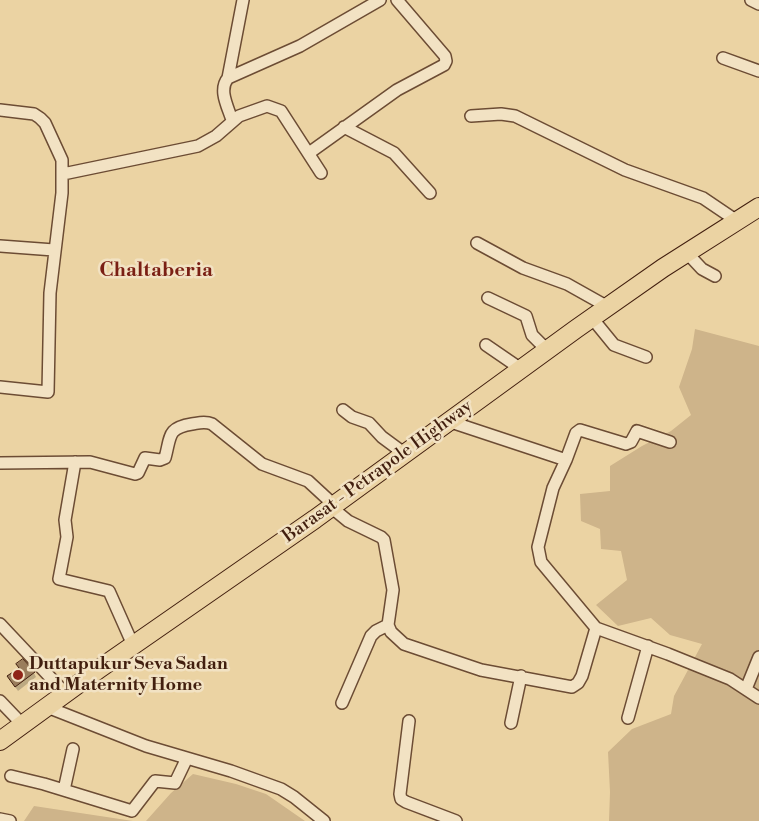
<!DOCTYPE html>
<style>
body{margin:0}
canvas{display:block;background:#ebd3a3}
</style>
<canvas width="759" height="821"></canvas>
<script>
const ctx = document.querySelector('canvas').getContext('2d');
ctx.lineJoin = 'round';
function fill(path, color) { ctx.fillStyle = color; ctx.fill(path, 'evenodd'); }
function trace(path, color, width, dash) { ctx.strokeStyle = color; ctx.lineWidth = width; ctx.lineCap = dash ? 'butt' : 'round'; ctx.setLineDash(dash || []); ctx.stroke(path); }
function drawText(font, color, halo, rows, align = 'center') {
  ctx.font = font + ' "Libre Bodoni",serif'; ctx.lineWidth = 5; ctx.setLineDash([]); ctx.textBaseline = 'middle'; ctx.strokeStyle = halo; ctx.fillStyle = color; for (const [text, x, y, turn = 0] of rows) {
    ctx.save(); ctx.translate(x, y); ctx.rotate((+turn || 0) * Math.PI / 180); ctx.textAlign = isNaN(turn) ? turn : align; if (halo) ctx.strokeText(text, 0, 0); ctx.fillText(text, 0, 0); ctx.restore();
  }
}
const green = new Path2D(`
 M695 329 759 346V821H609L610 792 608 752 632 729 671 714 674 696 702 644 670 635 651 618 618 626 596 605 627 580 621 551 601 549 600 529 581 521 580 494 610 491V466L642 446 671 431 691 415 679 387 692 349Z
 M193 774 236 784 266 794 305 821H146L171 793Z
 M34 806 133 821H24Z`);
const shadow = new Path2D(`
 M34 673 36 677 18 691 11 681Z`);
const building = new Path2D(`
 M23 659 35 672 15 687 7 676 19 668 16 664Z`);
const minor = new Path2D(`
 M751 0 759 4
 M723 58 759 71
 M228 78 243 0
 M0 110 34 114 40 118 45 123 62 160V193L50 293 48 392 0 387
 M471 116 501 114 515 116 625 170 703 198 737 221
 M232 120C228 107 218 90 228 78L300 46 380 0
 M344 127 394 153 430 193
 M309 153 397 90 444 65 446 61 445 56 397 0
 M63 174 198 146 216 136 239 116 267 106 281 111 321 173
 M477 243 523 268 567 284 608 307
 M0 246 54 250
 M687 253 702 269 715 276
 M488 298 526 316 532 335 547 350
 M592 318 614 345 646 357
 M486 345 521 369
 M343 410 352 417 369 423 382 437 405 454
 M448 421 566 460 553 488 538 547 541 562 596 628 668 654 730 679 759 698
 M566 460 576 433 580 430 626 444 631 442 637 431 670 442
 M75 462 65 520 67 537 59 579 109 591 133 645
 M0 463 90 462 135 474 138 473 145 458 160 460 165 458C171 436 167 428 192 424 199 423 205 421 212 424L262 464 308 481 334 505
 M331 507 348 521 381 537 384 540 393 590 388 625 391 632 404 644 481 670 572 687 578 683 582 676 596 628
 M0 624 65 693
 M746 689 759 657
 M0 701 22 724
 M342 703 371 636 376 631 388 625
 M47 707 146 746 231 771 281 789 294 797 324 821
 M628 718 648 646
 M409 721 400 794 401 799 406 802 456 821
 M511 723 521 676
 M11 776 44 784 132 811 155 781 175 783 187 758
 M64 790 73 749
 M0 819 10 821`);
const highway = new Path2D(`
 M0 741 99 669 315 519 576 329 663 268 759 207`);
const markers = [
 [18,675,6,"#8f2418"]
];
const streetNames = [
 ["Barasat - Petrapole Highway",378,472,-36]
];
const poiNames = [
 ["Duttapukur Seva Sadan",29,665],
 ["and Maternity Home",29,686]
];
const quarterNames = [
 ["Chaltaberia",156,271]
];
fill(green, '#ceb48a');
fill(shadow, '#0003');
fill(building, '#9a7d5c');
trace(building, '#421f0f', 1);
trace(minor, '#6c4c34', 14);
trace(highway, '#421f0f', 20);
trace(minor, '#f2e2c3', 11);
trace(highway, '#ebd3a3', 18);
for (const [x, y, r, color] of markers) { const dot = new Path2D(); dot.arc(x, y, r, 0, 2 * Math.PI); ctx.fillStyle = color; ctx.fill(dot); trace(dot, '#f2e2c3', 2); }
drawText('18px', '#421f0f', '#f2e2c3', streetNames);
drawText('bold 18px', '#421f0f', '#f2e2c3', poiNames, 'left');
drawText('bold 20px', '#7a1f14', '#f2e2c3', quarterNames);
</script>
